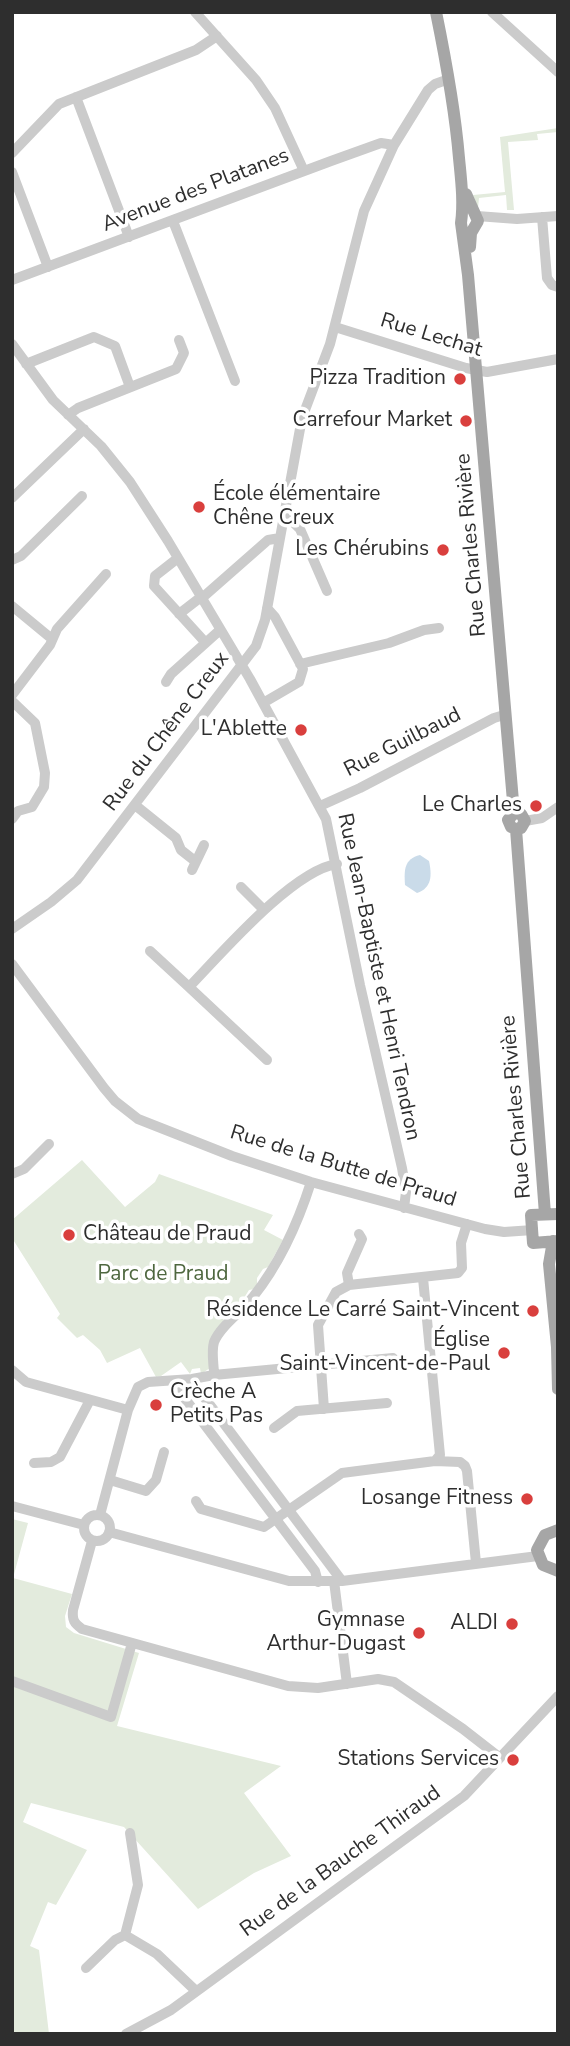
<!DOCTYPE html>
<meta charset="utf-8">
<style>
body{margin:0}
#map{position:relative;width:570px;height:2046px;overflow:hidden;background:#fff;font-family:"Nunito Sans",sans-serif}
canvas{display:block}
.frame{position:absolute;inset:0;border:14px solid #2e2e2e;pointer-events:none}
</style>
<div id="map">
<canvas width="570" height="2046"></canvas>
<div class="frame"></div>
</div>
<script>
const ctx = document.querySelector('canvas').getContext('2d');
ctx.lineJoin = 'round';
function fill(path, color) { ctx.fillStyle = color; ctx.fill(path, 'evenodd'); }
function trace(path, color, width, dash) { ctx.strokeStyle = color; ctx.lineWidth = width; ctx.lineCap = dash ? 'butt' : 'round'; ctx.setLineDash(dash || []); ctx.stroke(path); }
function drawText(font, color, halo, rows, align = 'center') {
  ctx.font = font + ' "Nunito Sans",sans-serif'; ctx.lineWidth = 7; ctx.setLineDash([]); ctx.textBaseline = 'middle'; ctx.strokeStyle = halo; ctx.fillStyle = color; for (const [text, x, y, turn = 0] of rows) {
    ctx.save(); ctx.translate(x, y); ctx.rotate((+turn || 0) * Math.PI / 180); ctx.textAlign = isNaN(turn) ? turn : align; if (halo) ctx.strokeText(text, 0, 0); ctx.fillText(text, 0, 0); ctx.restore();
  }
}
const green = new Path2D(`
 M558 128V132L537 134 538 140 508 142 514 210H507L506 195 479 198 478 208 473 195 505 192 500 137Z
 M82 1160 125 1207 155 1182 159 1174 273 1215 264 1230 283 1240 268 1267 263 1269 257 1278V1284L254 1289 249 1290 237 1309 232 1310 224 1318 210 1368 201 1374 200 1368 192 1369 190 1374 181 1362 161 1376 156 1377 140 1348 107 1363 100 1350 83 1335 77 1338 57 1318 60 1314 12 1238V1220Z
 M12 1519 28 1523 13 1578 72 1594 65 1616 66 1627 74 1633 139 1653 117 1726 281 1766 244 1793 291 1856 254 1873 198 1909 124 1827 31 1803 23 1822 87 1850 56 1905 48 1902 30 1946 39 1950 49 2034H12Z`);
const water = new Path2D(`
 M420 855 429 861C432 875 432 888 417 893L405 885C404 870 404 859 420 855Z`);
const minor = new Path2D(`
 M195 12 256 80 275 108 304 171
 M492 12 558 72
 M76 97 129 237
 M12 153 59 104 196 50 217 36
 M12 172 48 267
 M477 216 517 219 558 216
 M542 217 547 278 552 285 558 287
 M173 221 235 381
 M12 280 331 161 381 143 394 145
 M335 327 466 368 487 372 558 359
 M12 344 53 400 101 446 130 482 168 541 250 679 326 819 360 985 402 1168 406 1192 404 1208
 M26 364 94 337 115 346 130 387
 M68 415 78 408 176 369 184 353 179 340
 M12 498 84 429
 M283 518 293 522 300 529 327 591
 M178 558 155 576 154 586 205 642
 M12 560 21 556 82 496
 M202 598 268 540 280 538
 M12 606 52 639
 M179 614 201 597
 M300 664 389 643 424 630 439 628
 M166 682 171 674 220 630
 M12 695 50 645 57 629 106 574
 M263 703 299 682 303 669 275 617 267 608
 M135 805 176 838 181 850 195 861
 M320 806 360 788 494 718 504 715
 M12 819 18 811 32 807 44 787 45 773 35 723 12 701
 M525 821 542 818 558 807
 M192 870 204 845
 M241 887 264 910
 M12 929 51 902 77 880 256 646 265 620 302 418 330 344 364 211 394 145 428 90 435 84 449 79
 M150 951 189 987C221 954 293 870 337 864
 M12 964 104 1088 115 1101 138 1119 232 1156 311 1182 485 1229 504 1232 533 1230
 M189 987 267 1060
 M12 1174 24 1169 49 1144
 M423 1278 440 1455 435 1461
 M349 1285 347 1273 362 1239 359 1234
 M12 1370 26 1382 128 1410
 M214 1375C214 1365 211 1352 214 1342 221 1325 242 1312 253 1297 280 1263 298 1223 311 1182
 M182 1381 183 1396 315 1571 318 1582
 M185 1382 195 1385 342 1581
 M324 1409 318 1325 336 1292 349 1285 458 1273 462 1268 461 1243 467 1224
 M274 1428 297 1411 387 1403
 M34 1463 51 1462 60 1457 90 1400
 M110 1480 146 1491 156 1480 164 1452
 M196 1501 201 1509 264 1527 342 1473 435 1461 460 1462 465 1466 467 1471 476 1563
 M12 1506 84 1525
 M84 1528a13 13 0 1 1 26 0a13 13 0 1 1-26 0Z
 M100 1515 128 1410 138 1387 148 1382 192 1379 214 1375 393 1358
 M109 1532 289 1581H342L538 1556
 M92 1541 73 1610C72 1620 74 1623 82 1629L288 1686 318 1688 378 1679 394 1682 463 1729 499 1757
 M334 1581 347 1684
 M12 1681 111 1717 132 1643
 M130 1833 138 1885 125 1935 157 1954 196 1991
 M86 1968 115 1940 125 1935
 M126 2034 171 2010 464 1796 558 1696`);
const major = new Path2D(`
 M436 12C446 61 455 109 459 158 461 179 464 202 461 223L468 275 514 813 508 820 511 827 516 829
 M466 194 478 221 471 233 470 247
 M514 813 521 814 525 821 521 828 516 829
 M516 829 545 1214
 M558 1214 531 1215 533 1243 558 1241
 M553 1241 549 1264 557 1347 558 1389
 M558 1530 545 1535 537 1550 543 1565 558 1571`);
const markers = [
 [460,379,7,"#d93f3d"],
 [466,421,7,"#d93f3d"],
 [199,507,7,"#d93f3d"],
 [443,550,7,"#d93f3d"],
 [301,730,7,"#d93f3d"],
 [536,806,7,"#d93f3d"],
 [69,1235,7,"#d93f3d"],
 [533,1311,7,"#d93f3d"],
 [504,1353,7,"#d93f3d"],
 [156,1405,7,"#d93f3d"],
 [527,1499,7,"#d93f3d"],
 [512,1624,7,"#d93f3d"],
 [419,1633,7,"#d93f3d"],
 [513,1760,7,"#d93f3d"]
];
const streetNames = [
 ["Avenue des Platanes",196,191,-21],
 ["Rue Lechat",431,336,17],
 ["Rue Charles Rivière",472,545,-95],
 ["Rue du Chêne Creux",167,732,-53],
 ["Rue Guilbaud",403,743,-27],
 ["Rue Jean-Baptiste et Henri Tendron",378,977,78],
 ["Rue Charles Rivière",517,1107,-95],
 ["Rue de la Butte de Praud",343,1167,17],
 ["Rue de la Bauche Thiraud",341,1862,-36]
];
const poiNames = [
 ["Pizza Tradition",446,379],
 ["Carrefour Market",452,421],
 ["École élémentaire",213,495,"left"],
 ["Chêne Creux",213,519,"left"],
 ["Les Chérubins",429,550],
 ["L'Ablette",287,730],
 ["Le Charles",522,806],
 ["Château de Praud",83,1235,"left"],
 ["Résidence Le Carré Saint-Vincent",519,1311],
 ["Église",490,1341],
 ["Saint-Vincent-de-Paul",490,1365],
 ["Crèche A",170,1393,"left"],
 ["Petits Pas",170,1417,"left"],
 ["Losange Fitness",513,1499],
 ["Gymnase",405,1621],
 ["Arthur-Dugast",405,1645],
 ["ALDI",498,1624],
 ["Stations Services",499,1760]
];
const parkNames = [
 ["Parc de Praud",163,1275]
];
fill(green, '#e3ebdd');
fill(water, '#cadbe9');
trace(minor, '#cbcbcb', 10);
trace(major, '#a6a6a6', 12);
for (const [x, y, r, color] of markers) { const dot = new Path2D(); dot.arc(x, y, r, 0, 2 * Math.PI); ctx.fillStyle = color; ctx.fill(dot); trace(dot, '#fff', 2.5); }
drawText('21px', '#2e2e2e', '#fff', streetNames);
drawText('21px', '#2e2e2e', '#fff', poiNames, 'right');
drawText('21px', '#4e673f', '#fff', parkNames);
</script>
